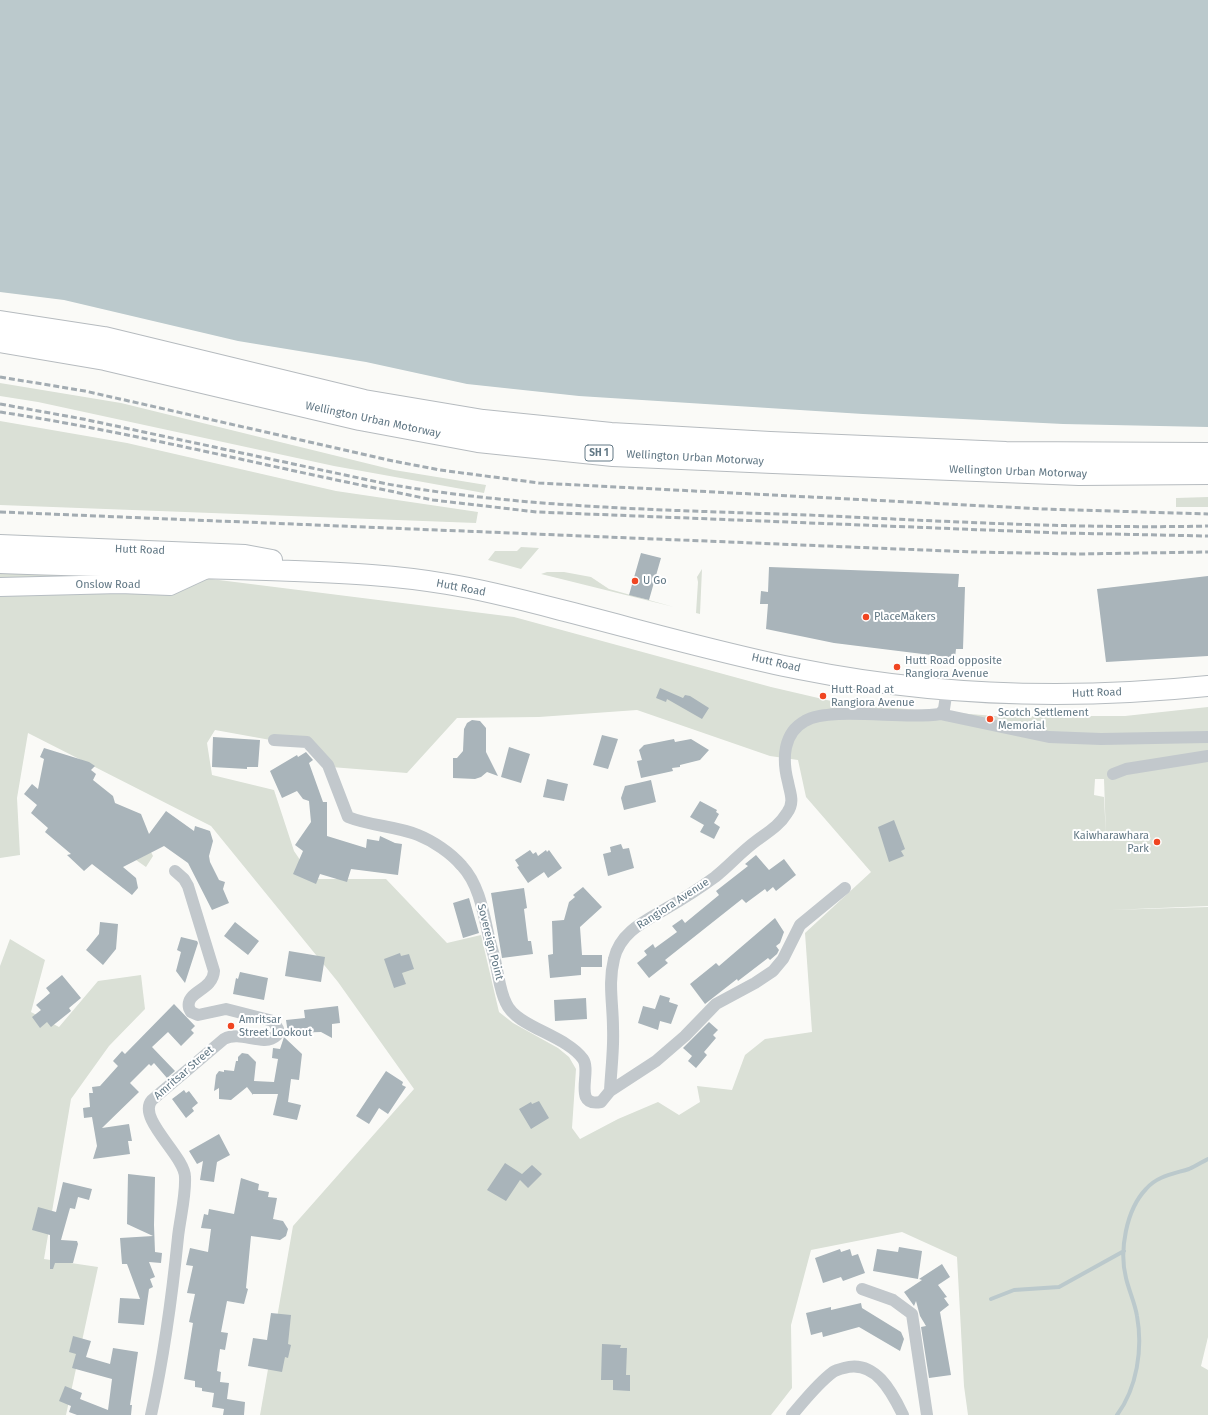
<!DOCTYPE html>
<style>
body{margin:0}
canvas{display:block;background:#fafaf7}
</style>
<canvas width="1208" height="1415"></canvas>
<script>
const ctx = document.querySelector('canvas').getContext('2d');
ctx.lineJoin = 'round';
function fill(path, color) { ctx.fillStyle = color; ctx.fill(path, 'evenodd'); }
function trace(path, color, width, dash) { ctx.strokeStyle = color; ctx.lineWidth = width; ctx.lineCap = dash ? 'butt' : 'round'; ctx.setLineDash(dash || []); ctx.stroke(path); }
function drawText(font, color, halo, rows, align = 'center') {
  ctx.font = font + ' "Fira Sans",sans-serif'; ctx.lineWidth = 4; ctx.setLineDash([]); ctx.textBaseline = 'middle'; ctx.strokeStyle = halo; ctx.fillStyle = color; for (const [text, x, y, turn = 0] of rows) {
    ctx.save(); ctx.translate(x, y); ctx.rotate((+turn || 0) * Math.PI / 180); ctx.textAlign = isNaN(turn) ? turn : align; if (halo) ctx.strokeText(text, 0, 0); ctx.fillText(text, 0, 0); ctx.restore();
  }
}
const green = new Path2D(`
 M0 383 121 403 394 470 486 485 484 493 334 466 38 402 0 396Z
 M0 421 127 443 336 491 478 512 476 523 0 505Z
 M1208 497V507H1176V498Z
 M521 547 539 548 521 569 488 560 495 551H517Z
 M0 568 155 572 514 617 771 687 844 704 995 716H1125L1208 707V777L1148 778 1208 777V906L1110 910 1208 907V1337L1201 1366 1208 1370V1415H968L964 1386 957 1257 902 1232 811 1250 791 1325 792 1388 771 1415H260L293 1226 414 1089 338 982 211 826 28 733 17 798 20 855 0 858ZM637 710 770 756 798 760 806 797 871 872 805 933 812 1032 765 1039 745 1055 732 1090 697 1086 700 1102 679 1115 658 1102 618 1119 580 1139 572 1128 576 1069 569 1057 558 1048 513 1023 499 1012 481 935 447 943 386 879H313L294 851 274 790 212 775 207 743 215 730 276 741 309 742 331 767 407 773 457 718 539 717ZM1095 779H1104L1106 837 1104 797 1094 795Z
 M702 569 700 614 696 613 698 582 697 577Z
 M547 572H564L591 577 609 589 674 607 541 574Z
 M151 852 153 856 146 867 136 860Z
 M10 939 45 960 31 1012 59 1027 98 981 141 975 145 1009 109 1046 71 1099 44 1259 98 1267 66 1415H0V966Z`);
const water = new Path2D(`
 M0 0H1208V427L1063 424 863 414 579 396 467 384 366 362 238 341 64 300 0 292Z`);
const stream = new Path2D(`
 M991 1299 1014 1290 1059 1287 1124 1251
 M1117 1415C1137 1388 1143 1349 1137 1316 1135 1303 1129 1291 1126 1278 1119 1251 1126 1210 1146 1189 1157 1176 1173 1174 1189 1169 1196 1166 1202 1162 1208 1159`);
const building = new Path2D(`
 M641 553 661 558 649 600 629 595Z
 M769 567 959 574 958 587H965L963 649H956L955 658 834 643 766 629 768 604H760L761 591 768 592Z
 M1208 576V656L1106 662 1097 589Z
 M660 688 683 698 685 695 690 696 709 708 702 719 667 699 666 702 656 698Z
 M472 720 480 721 486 728V752L498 776 487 772 481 777 475 779 453 778V758H457L463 751 464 729 467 723Z
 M602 735 618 739 608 769 593 765Z
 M213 737 260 740 258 767H247V769L212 767Z
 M674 739 675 742 691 739 709 750 700 760 680 765V767L672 768 673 771 641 778 637 761 642 760 639 750 644 745Z
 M509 747 530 754 521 783 501 777Z
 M44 748 89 762 95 766 91 770 96 774 93 780 113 796 115 803 141 814 149 834 166 811 194 831 195 826 210 831 213 841 209 856 210 862 219 880 225 882 223 889 229 903 212 910 188 863 164 846 123 867 136 878 138 888 132 895 92 864 84 871 67 855 71 854 45 832 48 828 31 813 37 805 24 794 32 784 38 789 44 759 40 757Z
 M306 752 313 760 309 763 323 802H327V836L366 848 367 839 379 841 380 836 395 843 402 844 398 875 351 869 347 882 320 874 316 884 293 874 303 851 295 845 311 822 309 801 303 799 297 791 282 798 270 771 297 755 298 757Z
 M547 779 568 784 564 801 543 797Z
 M651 780 656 802 624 810 621 798 625 786Z
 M700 801 717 810 716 812 719 814 714 823 720 827 714 839 700 832 704 825 690 817Z
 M894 820 905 849 901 851 904 856 889 862 878 827Z
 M621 844 623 849 629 848 634 868 608 876 603 854 611 852 610 847Z
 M530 850 533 854 536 852 538 856 546 850 547 852 549 850 562 868 548 878 544 872 528 883 517 867 519 866 515 860Z
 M756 855 769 870 784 859 796 875 776 891 773 887 767 892 765 889 746 903 742 899 665 960 668 963 649 978 637 963 647 955 644 951 653 944 655 948 677 932 672 926 682 919 685 923 719 895 716 891 748 866 745 864Z
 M583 887 602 907 580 927 582 955H602V967H581V975L550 978 548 955 553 954 552 921 564 920 569 902 575 897 573 895Z
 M524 888 527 908 524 909 528 941H531L533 954 502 958 491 893Z
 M469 898 479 933 463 938 453 903Z
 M775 918 784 932 780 943 776 946 779 950 777 954 770 960 768 958 738 981 737 979 705 1004 690 984 716 963 719 966Z
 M100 922 118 924 116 949 103 965 86 950 99 934Z
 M235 922 259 941 248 955 224 936Z
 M181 937 197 941 198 943 185 983 176 971 181 952 177 950Z
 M289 951 325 957 321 982 285 976Z
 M400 953 401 956 409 954 414 969 402 973 406 984 394 988 384 959Z
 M240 972 268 978 264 1000 233 994 236 978 238 979Z
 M62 975 81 998 69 1008 71 1011 51 1027 47 1022 40 1028 32 1017 41 1010 36 1005 50 993 46 988Z
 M660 995 670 998 669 1002 678 1005 671 1024 660 1021 658 1030 638 1023 643 1006 655 1009Z
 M586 998 587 1019 555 1021 554 1000Z
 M174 1004 195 1026 191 1030 194 1033 181 1046 168 1032 152 1047 175 1071 167 1078 154 1063 151 1066 149 1064 130 1083 139 1092 102 1128 129 1124 132 1141H128L130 1154 93 1159 97 1146 92 1117 84 1118 83 1108 90 1107 89 1093H93L92 1087 100 1086 118 1066 113 1061 122 1051 125 1054Z
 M338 1006 340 1023 332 1024V1038L321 1032 288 1033 286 1020 305 1018 304 1010Z
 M709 1022 718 1030 713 1035 716 1038 704 1052 707 1055 696 1068 688 1061 692 1056 683 1048Z
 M284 1037 302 1054 299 1080 291 1079 288 1102 301 1105 297 1120 273 1115 278 1094H253V1095L247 1087 231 1100 219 1099V1088L214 1091 216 1075 219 1071 224 1072V1070L234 1071 236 1061H238V1057L242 1053 248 1054 256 1062 254 1081 274 1082 278 1059 272 1058 273 1048 280 1049Z
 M386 1071 403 1082 402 1085 406 1087 388 1114 379 1108 369 1124 356 1116Z
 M184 1090 186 1093 189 1091 198 1103 192 1108 194 1111 186 1118 172 1099Z
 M539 1101 549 1118 531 1129 519 1109 531 1102 532 1104Z
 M219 1134 230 1155 217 1162 214 1182 200 1180 203 1161 197 1164 189 1151Z
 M505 1163 522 1174 532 1165 542 1174 528 1188 520 1180 506 1201 487 1190Z
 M128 1174 155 1177 154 1225 155 1252 162 1253 161 1263 149 1262 155 1277 150 1279 153 1287 149 1289 144 1325 118 1323 120 1298 140 1299 127 1264H122L120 1238 153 1236 127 1224Z
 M241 1178 259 1184 258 1190 269 1192 268 1197 277 1198 273 1219 283 1221 288 1229 286 1236 280 1240 251 1236 246 1288 248 1289 244 1304 227 1301 221 1332 228 1333 225 1350 220 1349 217 1371 221 1372 220 1382 229 1383 227 1399 245 1402 244 1415H223L224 1409 212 1407 214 1393 202 1391V1388L195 1387V1381L184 1379 193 1323 189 1322 195 1294 187 1293 193 1266 186 1265 190 1248 208 1252 211 1229 201 1228 204 1214 208 1215 209 1209 234 1214Z
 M63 1182 92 1189 89 1200 78 1197 75 1209 70 1208 61 1240 77 1241 78 1244 73 1263H55L53 1269H50V1235L32 1230 38 1207 56 1212Z
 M899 1247 922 1251 918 1279 873 1271 877 1249 898 1252Z
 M840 1249 841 1252 850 1249 852 1256 858 1254 865 1273 843 1281 841 1277 823 1283 815 1258Z
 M942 1264 950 1277 938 1285 947 1297 944 1298 949 1305 940 1312 951 1375 929 1378 921 1327 926 1326 920 1316 916 1301 914 1306 904 1292 922 1280 919 1279Z
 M861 1303 862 1308 901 1332 904 1339 900 1351 859 1327 823 1337 822 1332 811 1335 806 1313 831 1307V1310Z
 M271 1313 291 1315 288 1344 291 1345 288 1358 285 1357 282 1372 248 1366 253 1338 267 1340Z
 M73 1336 91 1341 86 1357 110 1364 113 1348 138 1352 130 1405H132L131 1415H77L69 1412 71 1406 59 1401 65 1386 82 1393 80 1399 108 1410 112 1379 72 1368 76 1354 69 1352Z
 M602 1344 621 1345 620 1348H627L626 1375H630V1391L613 1390V1380H601Z`);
const street = new Path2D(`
 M940 714 1049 737 1101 739 1208 737
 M274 740 307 742 328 765 348 817C370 826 396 826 418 835 433 841 451 853 462 866 478 883 483 910 488 933 490 944 494 954 496 965 499 978 500 991 506 1003 516 1027 566 1035 583 1059 592 1072 572 1107 601 1102L610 1091
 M1113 774 1126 769 1208 756
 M845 888 800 925 783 959 773 971 755 983 716 1004 685 1036 656 1061 610 1091C611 1070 614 1049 613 1028 613 1004 608 983 614 959 620 932 645 921 667 908 683 899 700 888 715 877 729 866 741 852 756 841 768 832 779 826 787 813 795 802 790 793 788 782 782 759 783 733 805 721 830 706 906 720 940 714L944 709 947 689
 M862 1289 893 1300 912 1314 927 1415
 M151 1415C164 1356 172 1297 178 1237 180 1218 186 1196 185 1177 185 1156 136 1118 152 1100L224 1039C242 1030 263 1048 277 1035L278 1029 273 1021 226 1009 198 1015 191 1012 189 1008C185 991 213 991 214 971L188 886 184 879 175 871
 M792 1415C805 1400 817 1384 833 1372 836 1370 840 1369 844 1368 875 1359 892 1392 903 1415`);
const secondary = new Path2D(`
 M0 587 120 584 170 586 211 567`);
const primary = new Path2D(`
 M0 545 245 555 272 560
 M0 563C98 567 196 567 294 571 345 573 397 575 447 584 485 590 523 600 561 610 640 630 719 653 799 669 933 696 1072 700 1208 686`);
const highway = new Path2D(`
 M0 322 104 338 364 401 483 421 611 434 770 443 1006 453 1208 454
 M0 341 105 359 360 419 478 441 613 455 773 462 1079 474 1208 473`);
const rail = new Path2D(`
 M0 377 85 391 393 461 440 470 539 483 1044 509 1208 514
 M0 404 83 419 387 484C526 508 667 510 807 515 941 521 1074 529 1208 526
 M0 412C131 432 260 465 390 491L433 500 537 512 1061 533 1208 536
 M0 512 972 552 1078 554 1208 552`);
const markers = [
 [635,581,4,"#f04521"],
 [866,617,4,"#f04521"],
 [897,667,4,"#f04521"],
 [823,696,4,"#f04521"],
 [990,719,4,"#f04521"],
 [1157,842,4,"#f04521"],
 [231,1026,4,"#f04521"]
];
const shields = [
 [599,453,28]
];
const shieldNames = [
 ["SH 1",599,453]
];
const streetNames = [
 ["Wellington Urban Motorway",373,420,12],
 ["Wellington Urban Motorway",695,458,3],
 ["Wellington Urban Motorway",1018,472,2],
 ["Hutt Road",140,550,2],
 ["Onslow Road",108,585],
 ["Hutt Road",461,588,11],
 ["Hutt Road",776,663,13],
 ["Hutt Road",1097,693,-2],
 ["Rangiora Avenue",673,904,-33],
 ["Sovereign Point",490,942,76],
 ["Amritsar Street",184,1073,-41]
];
const poiNames = [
 ["U Go",643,581],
 ["PlaceMakers",874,617],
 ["Hutt Road opposite",905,661],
 ["Rangiora Avenue",905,674],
 ["Hutt Road at",831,690],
 ["Rangiora Avenue",831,703],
 ["Scotch Settlement",998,713],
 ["Memorial",998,726],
 ["Kaiwharawhara",1149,836,"right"],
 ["Park",1149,849,"right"],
 ["Amritsar",239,1020],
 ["Street Lookout",239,1033]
];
fill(green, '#dae0d6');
fill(water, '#bbc9cc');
trace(stream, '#bbc9cc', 4);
fill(building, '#a9b4ba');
trace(secondary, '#b7bec3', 20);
trace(primary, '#b6bcc0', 22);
trace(highway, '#b6bbbf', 24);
trace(street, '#c2c8cc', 12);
trace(secondary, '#fff', 18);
trace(primary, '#fff', 20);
trace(highway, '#fff', 22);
trace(rail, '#a3acb2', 3, [6, 3]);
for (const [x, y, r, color] of markers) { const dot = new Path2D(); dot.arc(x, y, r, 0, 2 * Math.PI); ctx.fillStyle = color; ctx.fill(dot); trace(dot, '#fff', 1.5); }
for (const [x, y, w] of shields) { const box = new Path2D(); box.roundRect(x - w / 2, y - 8, w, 16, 3); ctx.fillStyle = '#fff'; ctx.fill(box); trace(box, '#627885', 1); }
drawText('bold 10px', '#627885', null, shieldNames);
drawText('11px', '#627885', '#fff', streetNames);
drawText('11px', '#627885', '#fff', poiNames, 'left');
</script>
